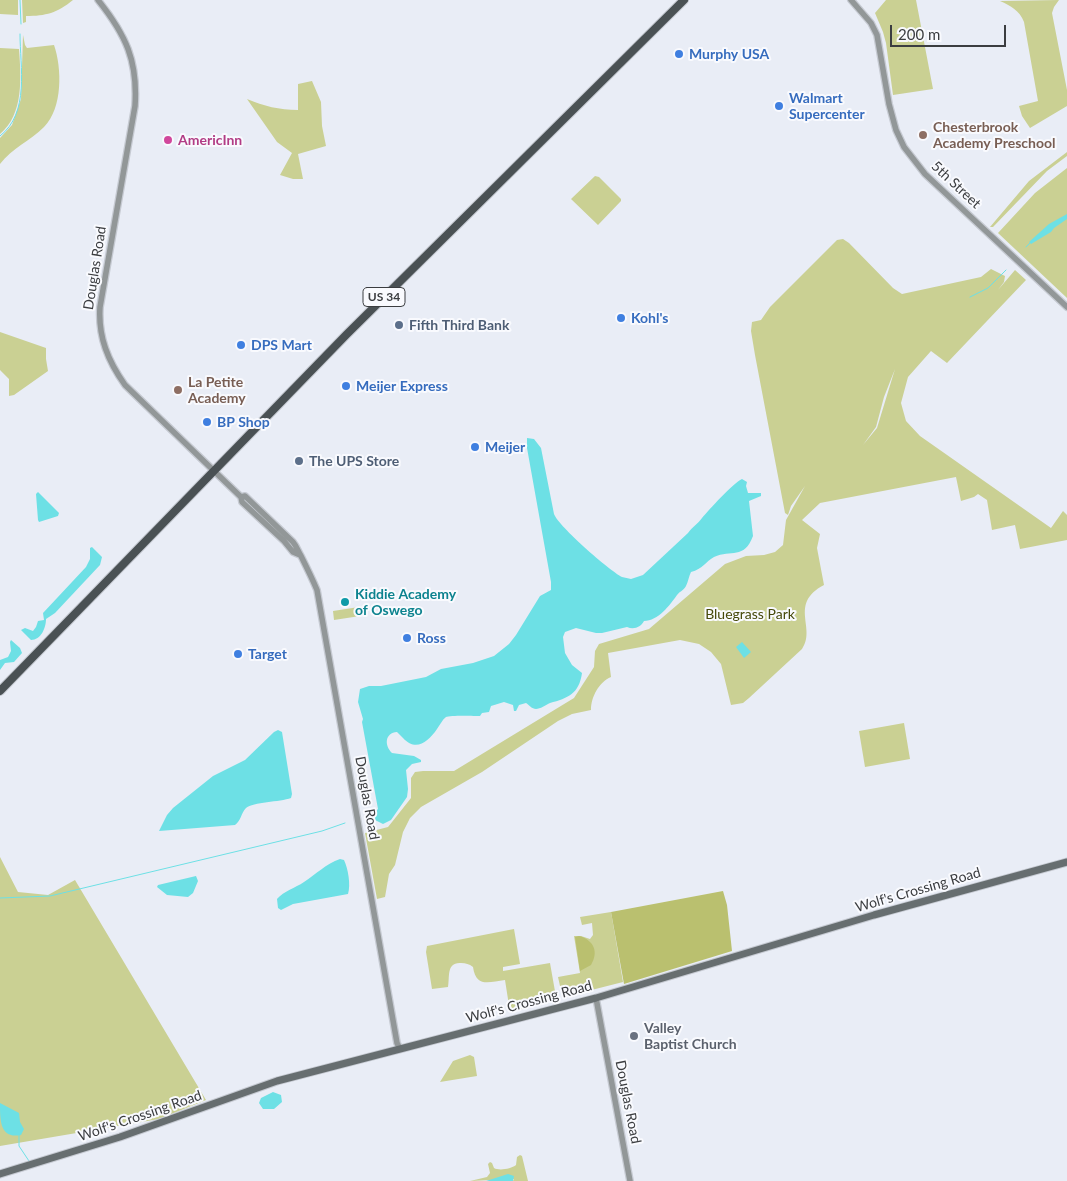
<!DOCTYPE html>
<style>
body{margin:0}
#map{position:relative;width:1067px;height:1181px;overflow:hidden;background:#e9edf6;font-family:Lato,sans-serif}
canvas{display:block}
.scale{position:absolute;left:890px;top:25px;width:116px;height:22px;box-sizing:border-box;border:2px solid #3b3d40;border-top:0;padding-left:6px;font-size:15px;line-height:18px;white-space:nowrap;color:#3b3d40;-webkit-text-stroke:4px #f9fafe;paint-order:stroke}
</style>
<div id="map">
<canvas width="1067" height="1181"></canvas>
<div class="scale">200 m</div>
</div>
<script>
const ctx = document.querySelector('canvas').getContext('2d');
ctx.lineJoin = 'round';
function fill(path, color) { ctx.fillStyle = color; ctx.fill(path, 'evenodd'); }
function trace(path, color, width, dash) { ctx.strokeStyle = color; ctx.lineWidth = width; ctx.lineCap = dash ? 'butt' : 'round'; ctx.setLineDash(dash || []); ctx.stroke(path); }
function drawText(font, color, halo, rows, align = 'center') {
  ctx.font = font + ' Lato,sans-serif'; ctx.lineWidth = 4; ctx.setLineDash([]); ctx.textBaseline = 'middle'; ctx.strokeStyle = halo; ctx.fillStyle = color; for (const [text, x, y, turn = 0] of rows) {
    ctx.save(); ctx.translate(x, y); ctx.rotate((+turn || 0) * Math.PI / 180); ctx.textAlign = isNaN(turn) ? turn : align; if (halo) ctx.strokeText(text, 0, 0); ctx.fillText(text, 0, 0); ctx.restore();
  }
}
const green = new Path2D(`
 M0 0H18V15L0 14Z
 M22 0H73C57 13 46 16 26 16V22L23 23Z
 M886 0H916L933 89 893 95 886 43 883 32 875 13Z
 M1059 0 1054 7 1052 13 1067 90V106L1030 128 1022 116 1019 106 1038 101 1024 22C1019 10 1011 6 1000 1Z
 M23 35 25 45 27 48 54 45C62 68 63 108 44 127 30 141 12 148 0 164V138L12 125 21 99Z
 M0 48 19 49C21 77 24 114 0 134Z
 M312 81 321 102 322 126 326 146 298 154 303 179H293L280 175 292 153 277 142 247 99C264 106 279 110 298 110V84Z
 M1067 152V156L1047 171 993 227H990L1029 181Z
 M1067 168V298L998 233 1035 193Z
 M595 176 599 177 621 199V201L598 225 571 199Z
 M843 239 849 243 893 288 902 294 981 277 991 269 1005 276 1004 282 998 290 1015 270 1026 280 947 363 931 351 908 377 901 403 906 421 920 436 1051 528 1063 511 1067 515V540L1020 549 1015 525 992 530 987 500 978 494 974 497 961 501 956 477 820 503 802 520 820 534 817 548 824 585C788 604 817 628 802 649L749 698 743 703 731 705 721 664 711 652 699 644 680 640 608 653 611 677C599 682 591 697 591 710L572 714 558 721 482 772 421 807 410 818 403 832 395 865 389 874 385 897 377 899 365 833 388 827 396 817 411 798V778L415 772 423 771H454L574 698 594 667 595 651 599 644 649 629 725 564 746 556 764 555 775 552 783 545 786 520 805 486 791 506 788 515 785 513 755 355 751 331 752 322 761 320 770 307 837 240ZM895 369 877 428 863 445 876 427 884 397Z
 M0 332 46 348V359L48 371 14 395 9 396V379L0 370Z
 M359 607 360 616 334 620 333 611Z
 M904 723 910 759 865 767 859 731Z
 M0 857 18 892 48 895 75 880 206 1100 159 1119 0 1146Z
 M611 912 623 982 564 997 562 995 558 977 580 973 574 936H581L590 939 593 935 592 923 582 925 580 917Z
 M514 929 520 964 503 967V971L550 963 556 997 553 1001 510 1012 505 980C489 982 476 988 473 967 469 964 466 963 461 963 446 962 450 977 448 987L432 989 426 952 427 946Z
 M470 1055 474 1057 477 1076 440 1082 453 1061Z
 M520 1155 522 1156 528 1181H513L514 1179 470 1181 487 1177 490 1173 488 1164 490 1162 492 1163 494 1168C499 1171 511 1169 516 1165L517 1157Z`);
const forest = new Path2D(`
 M723 891 727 905 732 951 624 984 611 912Z
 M579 936C594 940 599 952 591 965L580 971 575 937Z`);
const water = new Path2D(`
 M1067 214V219L1054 228 1051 232 1031 244 1029 242 1049 224Z
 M527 438 534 439 541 448 554 514C559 527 609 570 622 577L631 579 643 575 688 533C692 527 698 524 702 518 709 510 733 483 742 479L747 482 746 486 748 493H761V496L749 501 753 536C744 560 731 549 714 557 705 562 703 569 691 572 689 576 688 582 686 586 683 591 680 591 677 595 670 605 658 621 644 621 641 627 634 630 627 627L602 633H596L576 628 565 632 563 637 565 653 572 665 582 673C579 694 568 698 550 703 546 705 540 709 536 709 532 709 529 705 526 703L519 705 516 711H514L513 705 504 702 491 706 489 712 482 713 480 716C476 716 450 715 446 717 442 720 440 725 437 729 428 742 416 752 403 738 401 736 399 734 397 732 385 733 384 745 392 753L414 756 421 760V762L412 764 406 770 408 789 407 797 391 820 383 824 375 820 374 813 378 809 362 722 363 719 358 702 360 689 369 686H381L426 677 441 669 473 663 494 656 509 644 516 635 540 596 551 590V582L527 448Z
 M38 492 59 513 58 516 39 522 38 520 36 494Z
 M92 547 102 557 100 565 55 613 46 619C46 628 41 640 31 640L21 630 25 628 33 631 36 627 38 621 44 620 43 613 86 567 90 559V548Z
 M11 640 20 648 22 653 14 662 5 663 0 670V660L8 657 11 651 10 642Z
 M742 642 751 652 744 658 736 647Z
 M278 730 282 732 292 794 291 798C280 802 253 802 246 808 241 813 241 821 235 825L159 831 167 815 173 808 213 776 245 760 274 732Z
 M340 859 344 860C348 868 351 885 348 894L293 904 281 910 278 908 277 899C284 891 295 888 304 882 316 874 326 864 340 859Z
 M196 876 198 881 193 893 188 897 167 895 157 887 158 885Z
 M273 1092 281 1095 282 1102 274 1109H263L259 1103 261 1098Z
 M0 1103 19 1113 20 1122 24 1129 21 1135C0 1139 0 1121 0 1103Z
 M508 1174 514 1176 513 1181H486Z`);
const stream = new Path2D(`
 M20 0 21 24
 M0 136C30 113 20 67 20 34
 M1026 247 1030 243
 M970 297 988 288 1006 270
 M0 898 50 896 322 831 345 823
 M19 1135V1146L29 1161`);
const tertiary = new Path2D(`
 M98 0C126 35 138 61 135 106L100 307C98 337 108 361 125 385L241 497 242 502 284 541 293 552 300 555
 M851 0 871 23 877 35 889 104 896 130 904 147 925 174 1067 307
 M241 497 245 496 293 542C297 547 298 551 301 556 307 568 312 578 317 590L397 1043 400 1049
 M596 998 630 1181`);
const secondary = new Path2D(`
 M0 1174 120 1137 277 1081 596 998 874 915 1067 862`);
const primary = new Path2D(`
 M0 691 347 334 684 0`);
const markers = [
 [679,54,5,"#3f7fe0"],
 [779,106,5,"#3f7fe0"],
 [923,135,5,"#8d6e63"],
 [168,140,5,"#d1479c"],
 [621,318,5,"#3f7fe0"],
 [399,325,5,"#5c6f8a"],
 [241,345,5,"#3f7fe0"],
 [346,386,5,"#3f7fe0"],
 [178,390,5,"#8d6e63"],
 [207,422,5,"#3f7fe0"],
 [475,447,5,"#3f7fe0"],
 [299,461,5,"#5c6f8a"],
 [345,602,5,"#0f9aa8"],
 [407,638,5,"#3f7fe0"],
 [238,654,5,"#3f7fe0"],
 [634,1036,5,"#6b7280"]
];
const shields = [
 [384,297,42]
];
const shieldNames = [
 ["US 34",384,297]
];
const shopNames = [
 ["Murphy USA",689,54],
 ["Walmart",789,98],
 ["Supercenter",789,114],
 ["Kohl's",631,318],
 ["DPS Mart",251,345],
 ["Meijer Express",356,386],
 ["BP Shop",217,422],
 ["Meijer",485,447],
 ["Ross",417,638],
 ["Target",248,654]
];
const educationNames = [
 ["Chesterbrook",933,127],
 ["Academy Preschool",933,143],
 ["La Petite",188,382],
 ["Academy",188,398]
];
const hotelNames = [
 ["AmericInn",178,140]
];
const streetNames = [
 ["5th Street",956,185,43],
 ["Douglas Road",95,268,-81],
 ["Douglas Road",367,798,80],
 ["Wolf's Crossing Road",918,890,-16],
 ["Wolf's Crossing Road",529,1002,-15],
 ["Douglas Road",628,1102,79],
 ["Wolf's Crossing Road",140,1116,-19]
];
const serviceNames = [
 ["Fifth Third Bank",409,325],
 ["The UPS Store",309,461]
];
const cultureNames = [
 ["Kiddie Academy",355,594],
 ["of Oswego",355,610]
];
const parkNames = [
 ["Bluegrass Park",750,614]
];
const worshipNames = [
 ["Valley",644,1028],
 ["Baptist Church",644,1044]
];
fill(green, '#cad093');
fill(forest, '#bac06f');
fill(water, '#6de0e5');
trace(stream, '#6de0e5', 1);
trace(tertiary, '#c6cad2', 8);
trace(secondary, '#c6cad2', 9);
trace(primary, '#c6cad2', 10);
trace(tertiary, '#929798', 5.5);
trace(secondary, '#676e70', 7);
trace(primary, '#4a5154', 8);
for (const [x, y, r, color] of markers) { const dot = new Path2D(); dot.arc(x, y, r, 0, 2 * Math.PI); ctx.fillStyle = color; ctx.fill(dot); trace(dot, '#f9fafe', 2); }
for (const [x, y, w] of shields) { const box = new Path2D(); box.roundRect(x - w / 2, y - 9.5, w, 19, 4); ctx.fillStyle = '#f9fafe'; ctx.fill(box); trace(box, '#3b3d40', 1); }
drawText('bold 12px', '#3b3d40', null, shieldNames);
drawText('bold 14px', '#366cbe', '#f9fafe', shopNames, 'left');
drawText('bold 14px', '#785e54', '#f9fafe', educationNames, 'left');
drawText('bold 14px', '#b23c85', '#f9fafe', hotelNames, 'left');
drawText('14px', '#3b3d40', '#f9fafe', streetNames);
drawText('bold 14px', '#4e5e75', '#f9fafe', serviceNames, 'left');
drawText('bold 14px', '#0d838f', '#f9fafe', cultureNames, 'left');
drawText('14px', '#46490a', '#f9fafe', parkNames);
drawText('bold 14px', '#5b616d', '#f9fafe', worshipNames, 'left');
</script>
